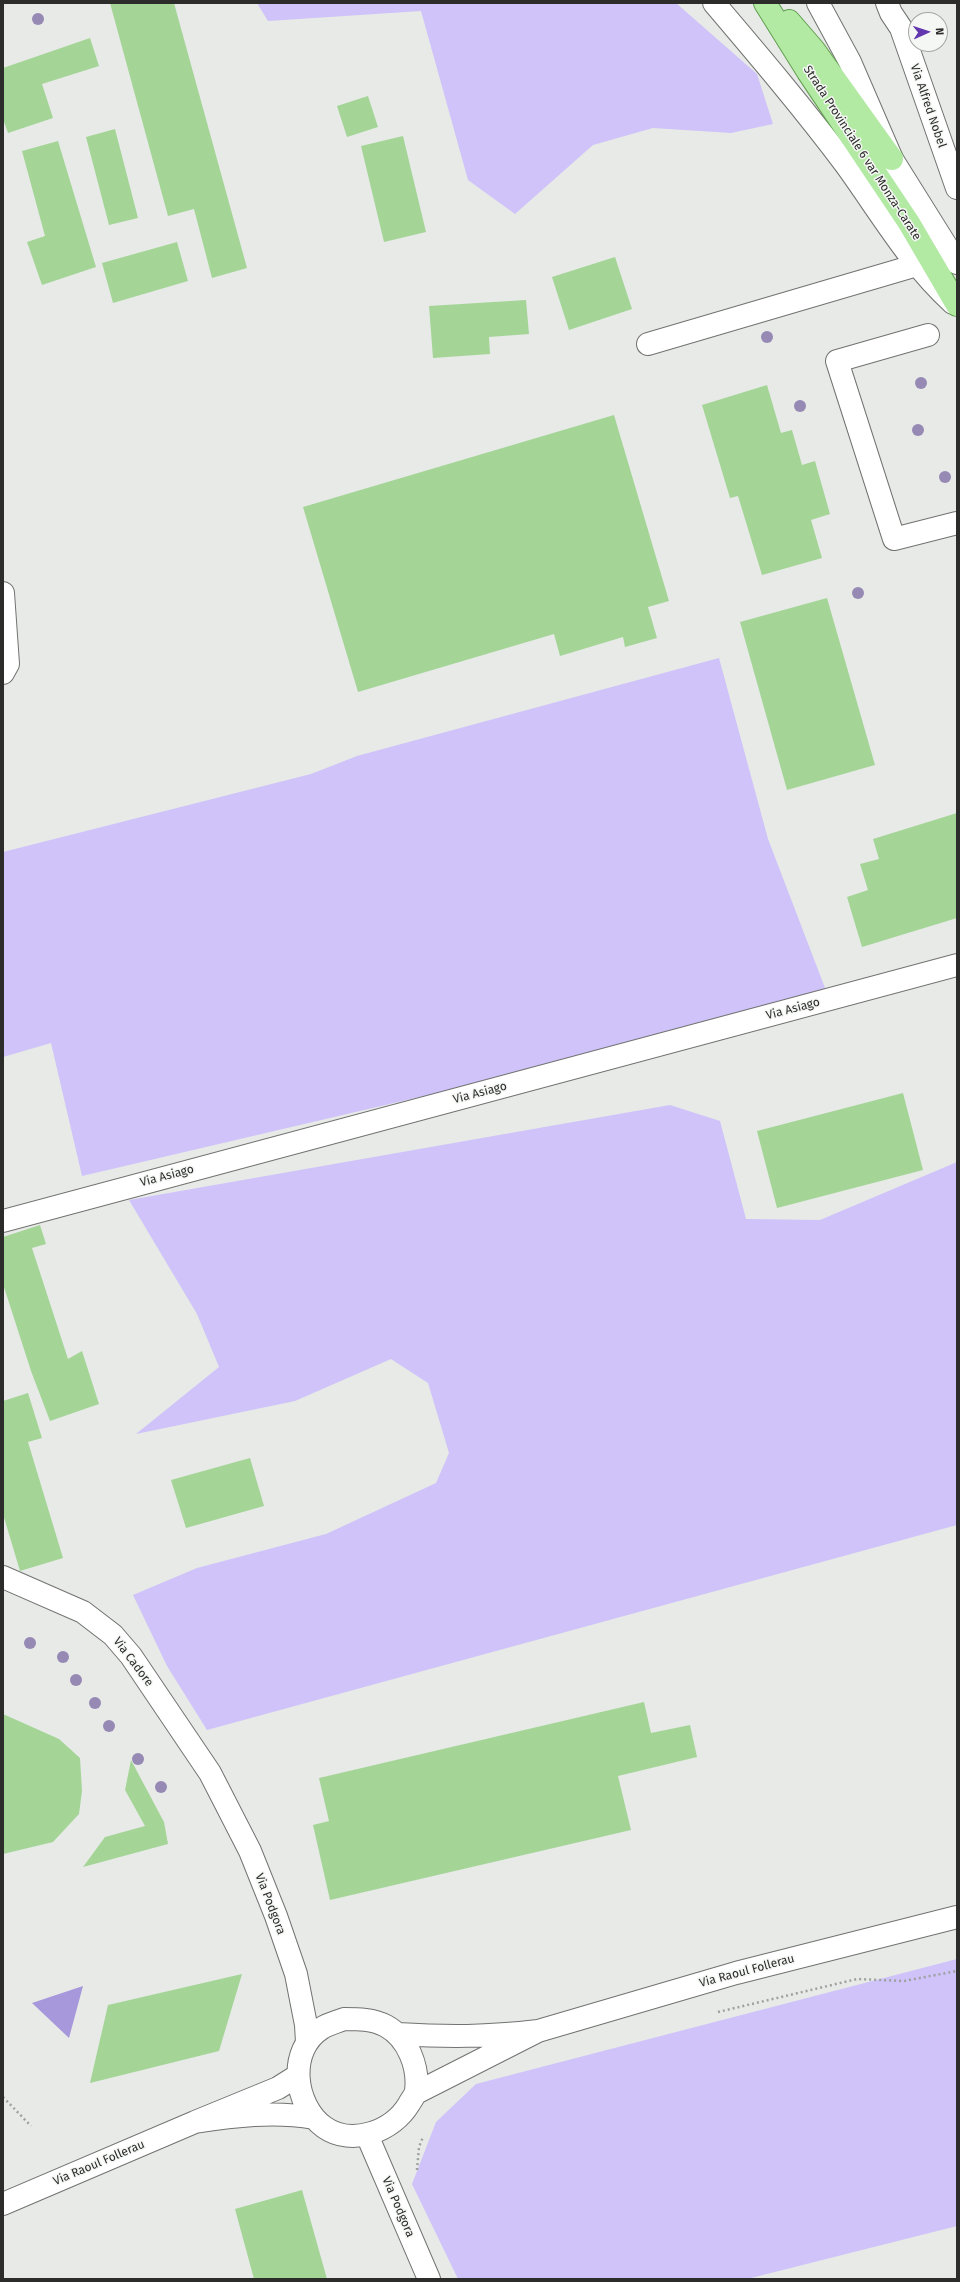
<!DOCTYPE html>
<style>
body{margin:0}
#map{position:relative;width:960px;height:2282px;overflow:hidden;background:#e7eae7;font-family:"Fira Sans",sans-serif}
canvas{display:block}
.frame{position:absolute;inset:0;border:4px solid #2c2c2b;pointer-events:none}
.north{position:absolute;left:908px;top:12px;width:40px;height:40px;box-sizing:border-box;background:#f5f7f4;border:1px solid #a5a6a4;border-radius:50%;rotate:87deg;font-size:11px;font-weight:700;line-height:16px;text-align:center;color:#2c2c2b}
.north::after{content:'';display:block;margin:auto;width:14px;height:18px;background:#6237af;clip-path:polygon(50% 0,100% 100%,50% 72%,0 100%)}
</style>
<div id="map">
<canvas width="960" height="2282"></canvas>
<div class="frame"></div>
<div class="north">N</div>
</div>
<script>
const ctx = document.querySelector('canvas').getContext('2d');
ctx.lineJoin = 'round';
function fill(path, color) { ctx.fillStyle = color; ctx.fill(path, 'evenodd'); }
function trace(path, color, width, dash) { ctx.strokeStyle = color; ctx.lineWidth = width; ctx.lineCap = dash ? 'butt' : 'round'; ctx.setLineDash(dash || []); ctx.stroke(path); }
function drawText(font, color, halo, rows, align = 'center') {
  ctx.font = font + ' "Fira Sans",sans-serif'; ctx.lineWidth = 3; ctx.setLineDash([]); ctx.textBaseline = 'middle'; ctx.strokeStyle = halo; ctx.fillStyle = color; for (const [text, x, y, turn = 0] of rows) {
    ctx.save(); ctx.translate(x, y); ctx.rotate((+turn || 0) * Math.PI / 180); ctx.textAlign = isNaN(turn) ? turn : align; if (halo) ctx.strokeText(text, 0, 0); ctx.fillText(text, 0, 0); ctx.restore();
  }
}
const green = new Path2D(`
 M257 3H676L757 74 773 124 731 133 653 128 593 145 515 214 468 180 421 11 268 21Z
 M719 658 768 839 830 1001 82 1176 51 1043 3 1057V852L311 774 357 756Z
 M670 1105 720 1121 746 1219 820 1220 957 1162V1525L207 1730 167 1666 133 1595 197 1568 326 1534 436 1483 449 1453 428 1383 391 1359 295 1401 136 1434 219 1367 197 1314 129 1200Z
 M957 1959V2226L747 2279H458L412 2184 436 2122 476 2084Z`);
const water = new Path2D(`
 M83 1986 69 2038 32 2003Z`);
const building = new Path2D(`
 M110 3H174L247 268 212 278 194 209 168 216Z
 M90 38 99 66 42 84 53 118 8 133 3 119V68Z
 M368 96 378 127 347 137 337 106Z
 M115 129 138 218 109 225 86 137Z
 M403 136 426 232 384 242 361 146Z
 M58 141 96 267 42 285 27 242 45 236 22 151Z
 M177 242 188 281 113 303 102 263Z
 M615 257 632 309 569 330 552 277Z
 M526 300 529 334 489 337 490 354 433 358 429 306Z
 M767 385 781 433 792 430 802 465 815 461 830 514 811 520 822 558 762 575 738 496 730 498 702 405Z
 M614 415 669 601 648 607 657 638 625 647 623 637 560 656 554 634 358 692 303 507Z
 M827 598 875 765 787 790 740 622Z
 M957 813V918L862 947 847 897 868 890 860 864 879 859 873 839Z
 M903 1093 923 1170 777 1208 757 1131Z
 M40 1225 46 1244 32 1248 68 1359 82 1351 99 1404 50 1421 31 1371 3 1284V1237Z
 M28 1393 42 1438 28 1442 63 1558 20 1571 3 1514V1401Z
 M250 1458 264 1506 186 1528 171 1480Z
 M644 1702 651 1733 690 1725 697 1757 618 1776 631 1830 330 1900 313 1825 329 1821 319 1778Z
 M3 1714 59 1739 80 1758 82 1791 79 1814 53 1842 3 1854Z
 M131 1760 164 1822 168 1844 83 1867 105 1837 145 1826 125 1790Z
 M242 1974 219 2051 90 2083 108 2005Z
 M302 2190 327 2279H254L235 2209Z`);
const path = new Path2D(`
 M718 2012 857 1979 904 1981 957 1971
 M3 2097 31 2126
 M417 2170 419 2147 423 2137`);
const minor = new Path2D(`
 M714 3C759 56 804 109 846 165 880 212 910 264 953 303
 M818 3 850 62 892 159 957 263
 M887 3 891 13 901 28 957 188
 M928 335 837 361 894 539 957 523
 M648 344 917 265
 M3 593 8 664 3 673
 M3 1221 957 965
 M3 1577 83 1612 113 1635 131 1656 210 1773 250 1851 276 1916 296 1974 306 2025 307 2042
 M344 2019C358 2019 373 2019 386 2026 408 2038 419 2067 416 2091 415 2096 411 2100 409 2104 393 2131 352 2147 324 2127 294 2105 287 2050 322 2028 328 2024 337 2022 344 2019Z
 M538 2031 736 1973 957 1917
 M397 2034C448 2037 487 2037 538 2031L416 2093
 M297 2076 278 2088 195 2122C234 2116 274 2111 314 2118
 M367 2135 429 2279
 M3 2204 195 2122`);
const major = new Path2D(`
 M765 3 808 72 909 223 957 305
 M789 21 814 50 892 159`);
const trees = [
 [38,19],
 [767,337],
 [921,383],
 [800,406],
 [918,430],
 [945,477],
 [858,593],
 [30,1643],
 [63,1657],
 [76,1680],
 [95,1703],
 [109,1726],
 [138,1759],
 [161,1787]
];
const streetNames = [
 ["Via Alfred Nobel",928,106,71],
 ["Strada Provinciale 6 var Monza-Carate",862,153,57],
 ["Via Asiago",793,1009,-15],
 ["Via Asiago",480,1093,-15],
 ["Via Asiago",167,1176,-15],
 ["Via Cadore",133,1662,53],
 ["Via Podgora",270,1904,69],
 ["Via Raoul Follerau",747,1971,-15],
 ["Via Raoul Follerau",99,2163,-23],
 ["Via Podgora",398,2207,67]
];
fill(green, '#cfc3fa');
fill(water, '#a797db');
fill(building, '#a4d597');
trace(minor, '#717370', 24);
trace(major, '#629e51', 24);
trace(path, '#9fa19f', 2.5, [2, 3]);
trace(minor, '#fff', 22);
trace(major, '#b2e9a3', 22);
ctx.fillStyle = '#968ab4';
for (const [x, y] of trees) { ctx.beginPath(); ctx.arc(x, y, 6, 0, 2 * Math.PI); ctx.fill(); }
drawText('12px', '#2c2c2b', '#f5f7f4', streetNames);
</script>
